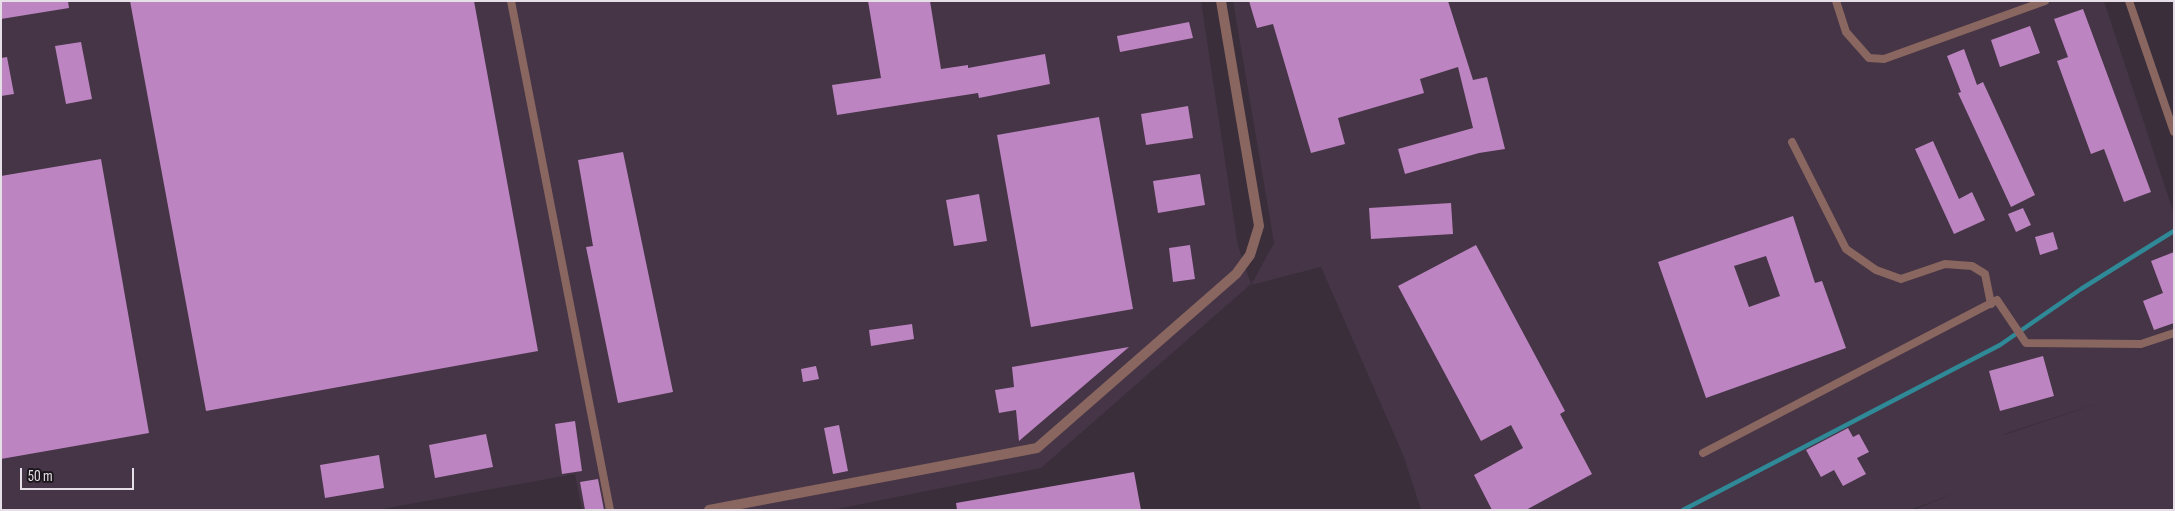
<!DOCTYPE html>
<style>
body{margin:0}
#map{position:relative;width:2175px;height:511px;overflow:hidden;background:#392e3a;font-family:"Sofia Sans Condensed",sans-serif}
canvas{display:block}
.frame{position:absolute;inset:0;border:2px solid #e7dfe7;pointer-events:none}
.scale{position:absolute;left:20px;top:468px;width:114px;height:22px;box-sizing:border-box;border:2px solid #e7dfe7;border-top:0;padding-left:6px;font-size:15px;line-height:18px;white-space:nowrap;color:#e7dfe7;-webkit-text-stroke:4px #1d181d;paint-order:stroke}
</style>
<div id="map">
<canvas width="2175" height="511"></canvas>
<div class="frame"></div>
<div class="scale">50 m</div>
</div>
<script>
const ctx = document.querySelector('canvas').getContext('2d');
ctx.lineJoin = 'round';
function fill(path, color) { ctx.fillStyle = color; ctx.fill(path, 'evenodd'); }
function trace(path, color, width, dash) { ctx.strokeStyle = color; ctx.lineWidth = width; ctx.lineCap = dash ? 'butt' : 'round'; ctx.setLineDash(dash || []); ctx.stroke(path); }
const built = new Path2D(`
 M1 1H1201L1238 246 1251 284 1041 468 832 510H582L575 474 377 510H1Z
 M1233 1H2104L2174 214V510H1913L1956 493 1910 510H1421L1404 457 1321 267 1251 285 1274 243ZM2108 400 2004 435V434Z`);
const stream = new Path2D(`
 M1683 510 2000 345 2081 289 2174 231`);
const building = new Path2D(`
 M1 1H68L69 8 1 19Z
 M130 1H474L538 351 206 411Z
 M868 1H930L941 69 968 65V68L1045 54 1050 84 979 98 978 93 837 115 832 85 881 78Z
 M1249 1H1448L1473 80 1487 77 1505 149 1479 153 1405 174 1398 149 1473 128 1458 67 1420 79 1424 93 1338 118 1345 144 1311 153 1273 24 1257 28Z
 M2083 9 2151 192 2124 202 2104 149 2091 154 2057 61 2068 57 2054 19Z
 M1189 22 1193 38 1120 52 1117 36Z
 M2030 26 2040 53 2000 67 1991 40Z
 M81 42 92 99 66 104 55 46Z
 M1964 49 1977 85 1983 82 2035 195 2011 207 1958 93 1961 92 1947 56Z
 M7 57 14 94 1 96V58Z
 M1188 106 1193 138 1146 145 1141 114Z
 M1099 117 1133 309 1031 327 997 135Z
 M1933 141 1959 199 1972 192 1985 220 1954 234 1915 149Z
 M623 152 673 392 618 403 586 247 593 246 578 160Z
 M101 159 149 433 1 459V176Z
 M1200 174 1205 205 1158 213 1153 181Z
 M979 194 987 241 954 246 946 200Z
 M1451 203 1453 234 1371 239 1369 208Z
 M2023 208 2031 225 2016 232 2008 214Z
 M1793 216 1815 283 1822 281 1846 348 1706 398 1658 262ZM1766 256 1780 296 1749 307 1734 266Z
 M2053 232 2058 249 2040 255 2035 237Z
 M1190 245 1195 279 1173 282 1169 248Z
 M1476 245 1565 411 1560 414 1592 474 1526 510H1492L1474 475 1523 448 1511 425 1481 441 1398 286Z
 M2174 252V323L2154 330 2143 301 2163 293 2151 261Z
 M912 324 914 339 871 346 869 330Z
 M1129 347 1019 441 1016 410 999 413 995 390 1014 387 1012 367Z
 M2043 356 2054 396 2000 411 1989 371Z
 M816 366 819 379 803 382 801 369Z
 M575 421 582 471 562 474 555 424Z
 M839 425 848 471 833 474 824 428Z
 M1848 428 1853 437 1859 434 1869 452 1857 458 1866 474 1843 486 1834 470 1821 477 1806 450Z
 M486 434 493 467 435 478 429 445Z
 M379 455 384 488 325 498 320 465Z
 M1134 472 1141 510H957L956 503Z
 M598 479 604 510H585L580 482Z`);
const lane = new Path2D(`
 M511 1 610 510
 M1836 1 1846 32 1869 58 1884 59 2045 1
 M2129 1 2174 132
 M1792 142 1846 249 1876 270 1901 279 1945 264 1972 266 1985 274 1991 304
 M1703 453 1997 300 2026 343 2141 344 2174 333`);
const street = new Path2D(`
 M709 510 1037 448 1236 274 1250 255 1259 226 1221 1`);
fill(built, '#453546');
trace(stream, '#2f8997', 4.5);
fill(building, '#bc84c0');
trace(lane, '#89665f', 8);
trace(street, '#89665f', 10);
</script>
